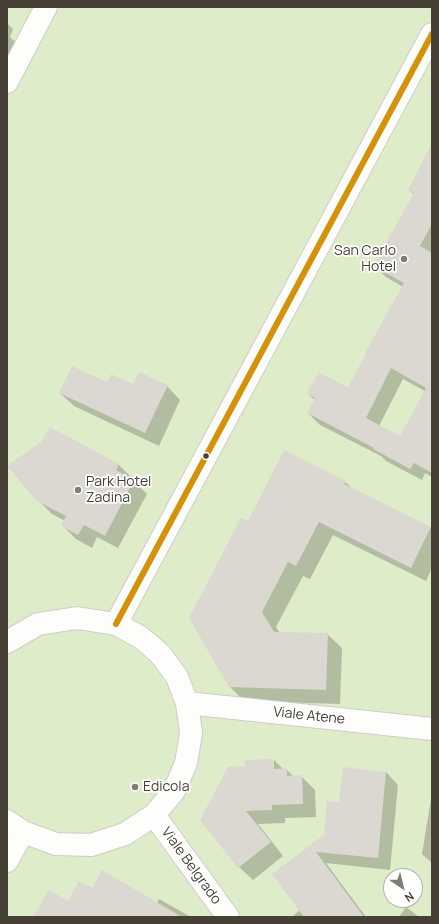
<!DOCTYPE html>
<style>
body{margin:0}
#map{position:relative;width:439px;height:924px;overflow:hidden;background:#f1efea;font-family:Manrope,sans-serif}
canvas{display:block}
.frame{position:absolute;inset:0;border:8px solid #474035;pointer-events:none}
.north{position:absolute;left:383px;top:868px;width:40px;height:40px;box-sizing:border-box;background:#fff;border:1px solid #b5b3ae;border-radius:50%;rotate:145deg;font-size:11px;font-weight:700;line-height:16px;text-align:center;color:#474035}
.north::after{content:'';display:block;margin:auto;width:14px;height:18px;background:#827d74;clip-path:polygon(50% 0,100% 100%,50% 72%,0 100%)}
</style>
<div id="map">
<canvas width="439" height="924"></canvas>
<div class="frame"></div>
<div class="north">N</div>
</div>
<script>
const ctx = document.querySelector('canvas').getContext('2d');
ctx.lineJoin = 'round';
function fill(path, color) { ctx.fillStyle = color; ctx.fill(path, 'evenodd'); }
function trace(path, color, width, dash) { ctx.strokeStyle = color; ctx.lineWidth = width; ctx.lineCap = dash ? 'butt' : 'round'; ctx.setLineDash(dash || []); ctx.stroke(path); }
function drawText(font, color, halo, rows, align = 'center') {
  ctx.font = font + ' Manrope,sans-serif'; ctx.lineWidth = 3.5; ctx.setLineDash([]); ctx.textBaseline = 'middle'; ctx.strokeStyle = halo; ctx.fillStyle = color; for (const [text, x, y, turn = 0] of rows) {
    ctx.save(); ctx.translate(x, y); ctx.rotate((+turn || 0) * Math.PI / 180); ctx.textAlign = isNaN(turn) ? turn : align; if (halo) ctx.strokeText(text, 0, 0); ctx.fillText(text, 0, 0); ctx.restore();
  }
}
const green = new Path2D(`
 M7 7H432V917H7ZM391 876H415V900H391Z`);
const shadow = new Path2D(`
 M7 23 13 29 10 37 16 43 7 61Z
 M432 146V395L403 379 379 426 401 437 432 432V477L425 473 422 480 386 461 381 456 320 425 308 413 315 400 308 394 349 389 403 287 386 277 374 266 414 194 409 190Z
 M107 384 167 386 180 400 159 446 74 406 60 393Z
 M118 464 132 478 131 479 147 494 118 548 97 537 92 548 76 539 63 526 65 521 52 514 38 500Z
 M345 482 353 489 431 528 432 529V568L426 581 333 535 310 579 303 576 276 627 280 633 327 634 342 648 340 704 244 701 230 687 248 523Z
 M274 760 283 769H286L294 777 301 776 315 790 316 817 285 818V823L258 824 283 856 253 880 239 867 246 767Z
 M386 772 398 785 390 870 326 863 366 917H294L293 916 300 910 273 874 325 835 340 803Z
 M432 793V863L422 854Z
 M93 890 157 903 159 899 191 917H34Z
 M406 907 419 917H399Z`);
const building = new Path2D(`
 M432 143V224L420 246 432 253V473L414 463 410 469 373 449 374 448 307 413 315 398 307 394 318 372 348 387 366 354 365 353 404 283 373 266 414 193 408 190ZM391 368 426 388 400 436 366 418Z
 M72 366 107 382 111 374 133 384 139 372 168 385 145 433 59 393Z
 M50 427 119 464 116 470 134 480 105 536 84 525 78 535 61 526 66 516 37 501 7 466 41 442Z
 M284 450 346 481 344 484 431 527 411 568 319 522 296 566 288 562 262 612 274 632 328 633 326 690 229 687 189 618 241 518 248 521Z
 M274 759V769L287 768V776L302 775 303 804 272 805V810L246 811 271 842 238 868 200 820 228 767 245 766V760Z
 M343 767 386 772 378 858 316 852 364 917H304L272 874 324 835 327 801 339 802Z
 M102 870 182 917H33L49 890 68 901 79 881 92 888Z`);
const minor = new Path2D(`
 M7 82 46 7
 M116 624 432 34
 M7 642 38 624 77 618 116 624 140 637 150 645 161 655 177 677 187 703 191 733 186 763 174 791 154 815 125 834 91 845 56 844 23 832 7 821
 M187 703 432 729
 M154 815 228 917
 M7 861 23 832`);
const bus1 = new Path2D(`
 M116 624 432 34`);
const markers = [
 [404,259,4,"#827d74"],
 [206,456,3.5,"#474035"],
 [78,490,4,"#827d74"],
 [135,787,4,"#827d74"]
];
const poiNames = [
 ["San Carlo",396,251,"right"],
 ["Hotel",396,267,"right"],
 ["Park Hotel",86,482],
 ["Zadina",86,498],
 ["Edicola",143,787]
];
const streetNames = [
 ["Viale Atene",309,716,6],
 ["Viale Belgrado",191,866,54]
];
fill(green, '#deecc9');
fill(shadow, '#0003');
fill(building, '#dbd8d2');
trace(minor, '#cfcdc7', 24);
trace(minor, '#fdfdfc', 22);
trace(bus1, '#d4920b', 6);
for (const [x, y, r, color] of markers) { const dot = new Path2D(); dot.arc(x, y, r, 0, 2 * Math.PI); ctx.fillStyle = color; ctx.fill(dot); trace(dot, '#fff', 1.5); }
drawText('14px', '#474035', '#fff', poiNames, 'left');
drawText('14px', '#474035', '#fff', streetNames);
</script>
